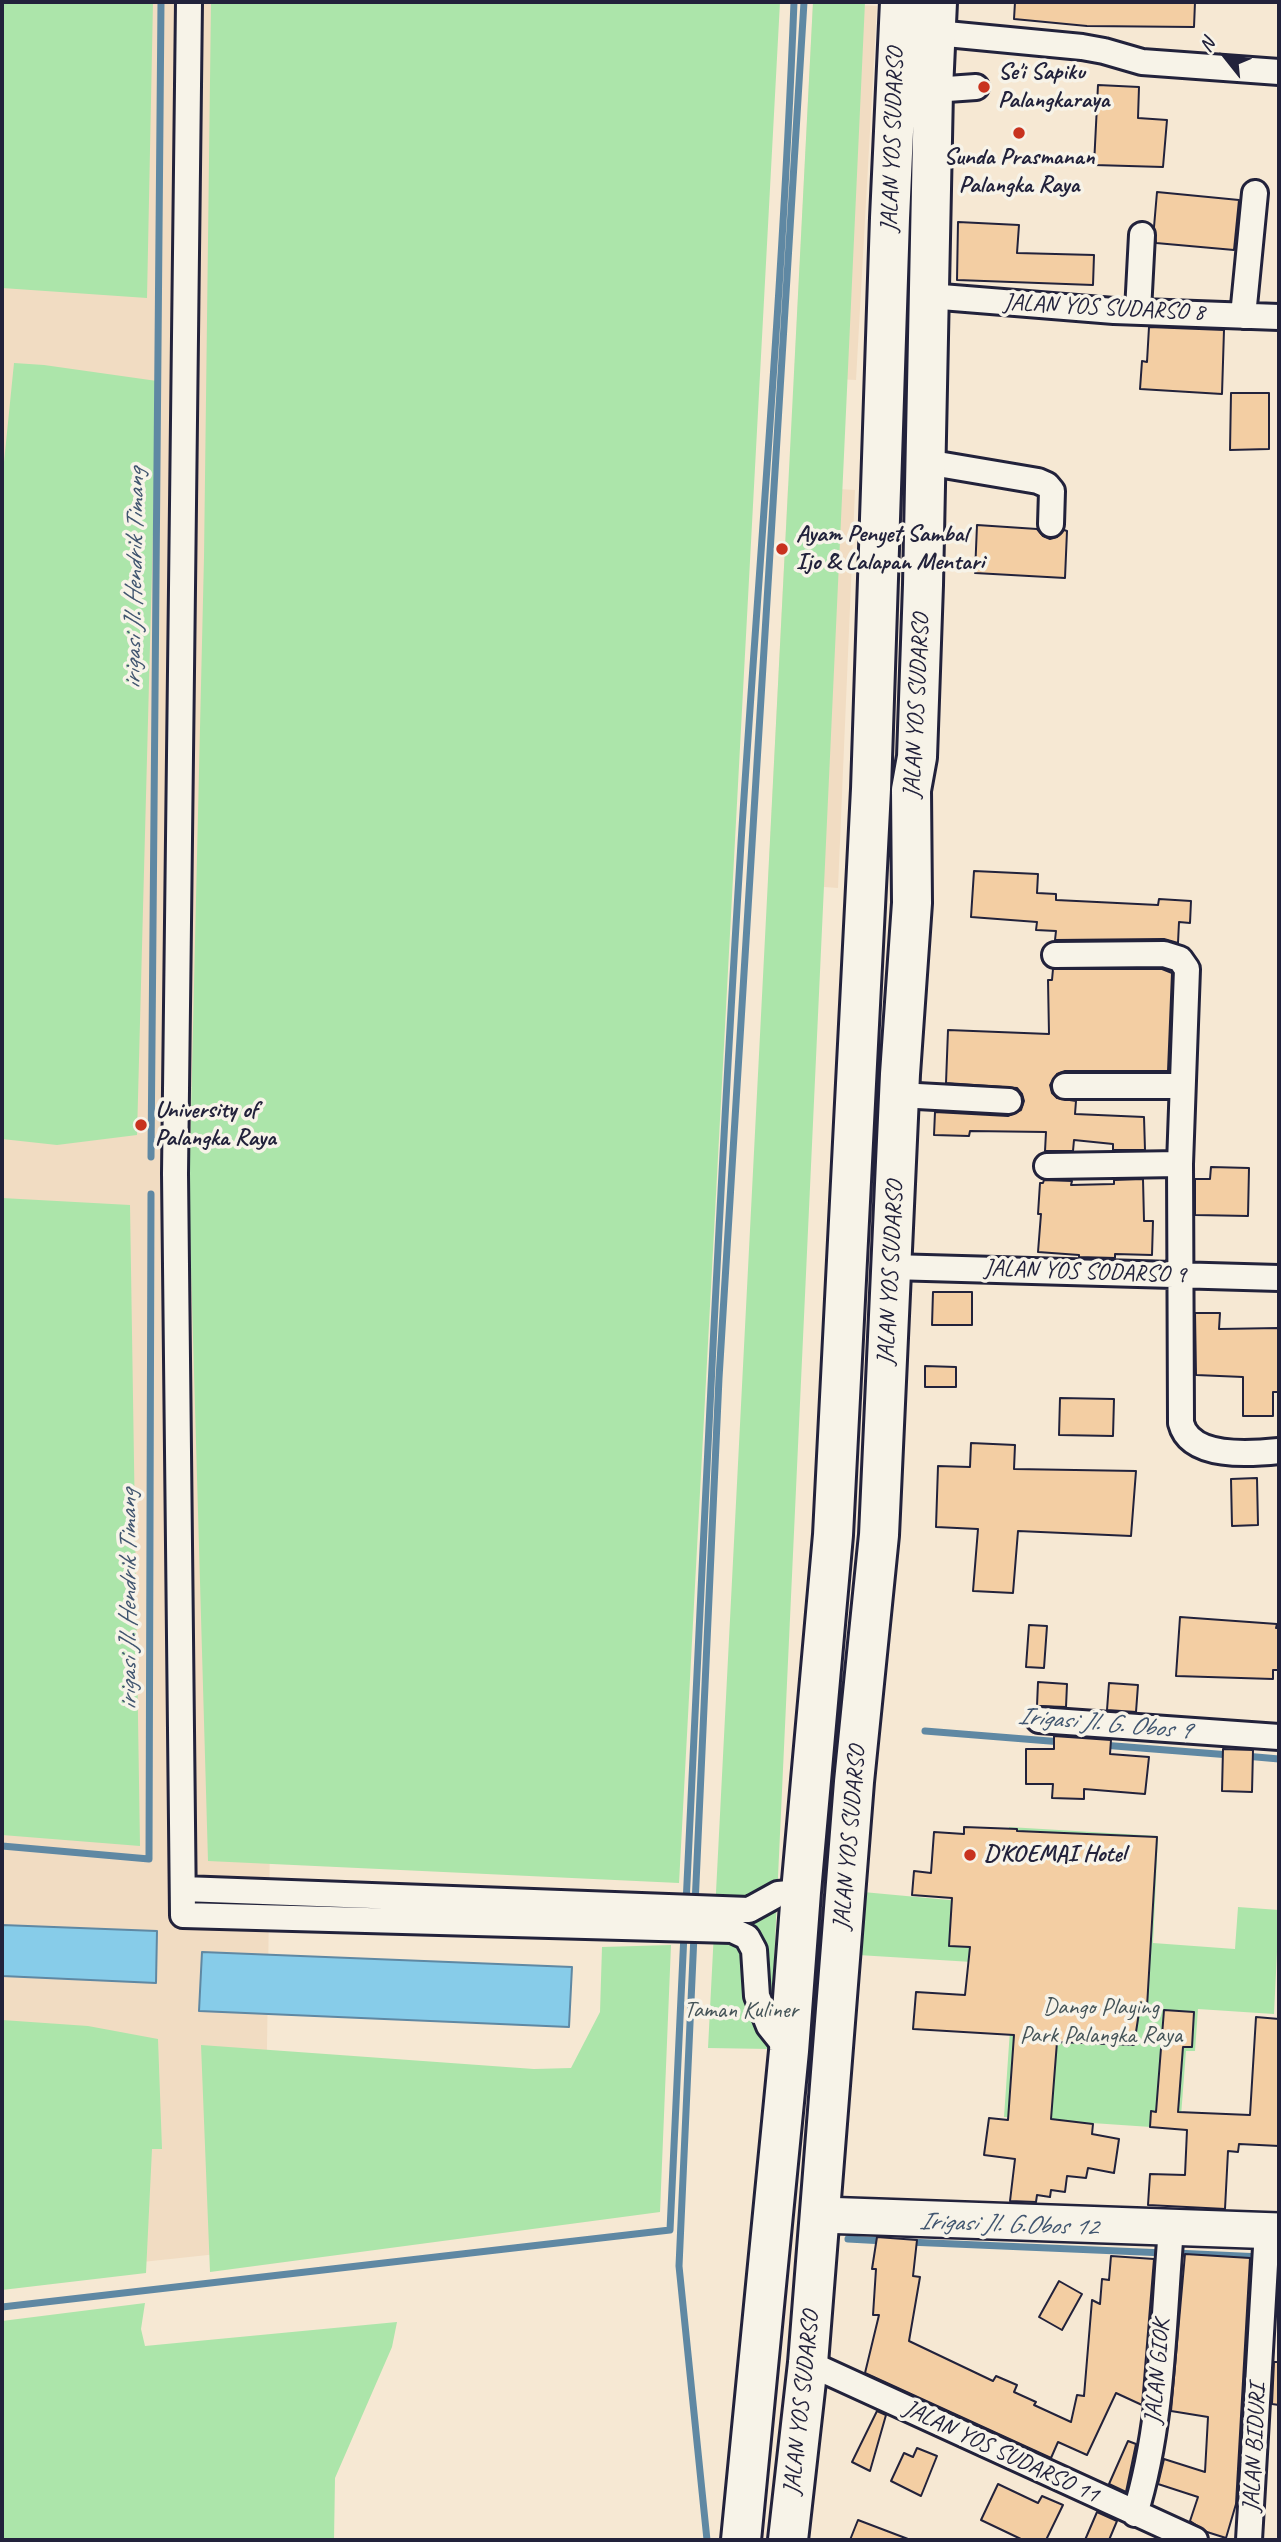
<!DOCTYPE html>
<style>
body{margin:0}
#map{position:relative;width:1281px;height:2542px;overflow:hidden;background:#f6e8d3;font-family:Caveat,sans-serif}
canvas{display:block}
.frame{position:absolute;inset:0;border:4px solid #22223b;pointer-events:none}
.north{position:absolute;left:1190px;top:21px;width:70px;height:70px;-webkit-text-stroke:5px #f7f3e8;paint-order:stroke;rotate:301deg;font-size:19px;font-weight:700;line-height:28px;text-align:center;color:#22223b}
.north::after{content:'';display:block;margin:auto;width:24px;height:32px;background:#22223b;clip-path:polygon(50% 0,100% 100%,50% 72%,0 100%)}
</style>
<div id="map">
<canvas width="1281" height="2542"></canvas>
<div class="frame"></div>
<div class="north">N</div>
</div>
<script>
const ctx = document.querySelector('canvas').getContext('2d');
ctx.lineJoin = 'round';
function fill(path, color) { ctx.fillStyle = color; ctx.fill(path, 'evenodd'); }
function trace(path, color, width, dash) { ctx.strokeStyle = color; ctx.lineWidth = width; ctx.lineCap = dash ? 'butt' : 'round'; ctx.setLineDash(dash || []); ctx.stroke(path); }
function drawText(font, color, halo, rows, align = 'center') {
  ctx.font = font + ' Caveat,sans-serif'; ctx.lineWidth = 7; ctx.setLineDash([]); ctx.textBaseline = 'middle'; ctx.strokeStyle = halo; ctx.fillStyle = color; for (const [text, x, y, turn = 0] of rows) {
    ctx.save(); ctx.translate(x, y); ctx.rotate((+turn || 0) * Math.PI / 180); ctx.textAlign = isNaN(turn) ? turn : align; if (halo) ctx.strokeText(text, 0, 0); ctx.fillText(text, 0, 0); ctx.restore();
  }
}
const built = new Path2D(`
 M2 2H297L264 2249 2 2277Z
 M813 2 877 6 856 380 794 377Z
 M788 486 855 490 838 888 768 883Z`);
const green = new Path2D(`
 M2 2H153L147 298 2 288Z
 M211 2H780L679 1883 208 1861 189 1198 204 557Z
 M813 2H865L770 2049 708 2048Z
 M14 363 44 365 157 381 137 1135 57 1145 2 1139V482Z
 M2 1198 130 1205 140 1846 2 1835Z
 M1009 1827 1158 1836 1153 1943 1235 1949 1238 1907 1279 1910 1274 2014 1198 2009 1195 2051H1186L1180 2129 1004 2117 1014 1972 972 1962 858 1955 863 1892 1003 1905Z
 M671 1945 660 2212 210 2272 201 2045 534 2069 571 2068 600 2012 602 1947Z
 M2 2020 88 2026 158 2039 162 2149H152L146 2273 2 2290Z
 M145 2303 141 2329 145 2346 397 2322 392 2347 335 2478 334 2540H2V2321Z`);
const water = new Path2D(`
 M2 1925 157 1931 156 1983 2 1976Z
 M202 1952 572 1967 569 2027 199 2011Z`);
const stream = new Path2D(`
 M151 1157 161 2
 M925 1731 1062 1742
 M1102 1745 1230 1755
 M1245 1756 1279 1759
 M2 1846 149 1859 151 1194
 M686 1904C703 1550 719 1197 741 843 759 562 783 283 794 2
 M695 1905 719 1378 804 2
 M694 1935 679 2266 707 2540
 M848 2239 885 2241
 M908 2242 1165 2253
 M1175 2253 1262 2257
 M2 2307 670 2230 684 1934`);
const building = new Path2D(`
 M1015 2H1195L1194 27 1087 26 1014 19Z
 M1098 85 1139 87 1138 118 1167 120 1163 167 1094 165Z
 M1157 192 1239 200 1234 250 1156 243 1154 227Z
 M958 222 1019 225 1017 253 1094 255 1093 285 957 280Z
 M1149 327 1224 330 1222 394 1140 389 1142 361 1147 362Z
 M1231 393H1269V449L1230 450Z
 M977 525 1037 529 1043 536 1050 539 1057 537 1064 530 1067 531 1065 578 975 573Z
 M974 871 1038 874 1037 893 1056 894V900L1158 905 1159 899 1191 901 1190 923 1179 922 1178 943 1164 939 1055 940 1056 931 1036 930 1037 922 971 917Z
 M1053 969H1162L1172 973 1168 1071H1065L1057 1074 1050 1085 1052 1093 1057 1098 1076 1101 1075 1114 1144 1117 1145 1150H1113V1144L1074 1140 1073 1151H1045L1046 1132 970 1131 969 1136 934 1135 935 1112 1008 1116 1021 1110 1024 1101 1022 1094 1017 1088 946 1083 948 1030 1049 1034 1048 980H1052Z
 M1211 1167 1249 1168 1248 1216 1195 1215V1179H1210Z
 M1143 1179 1144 1221H1153L1152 1255 1115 1254V1258L1079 1257V1255L1038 1252 1041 1214H1038L1040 1183H1043L1044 1180 1072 1181 1071 1185 1114 1184V1180Z
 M933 1292H972V1325H932Z
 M1195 1313H1220L1219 1329 1279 1328V1392H1273V1416H1243V1377L1196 1375Z
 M925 1366 956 1367V1387H925Z
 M1060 1398 1114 1399 1113 1436 1059 1435Z
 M971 1443 1015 1445 1014 1469 1136 1471 1131 1536 1018 1531 1013 1593 973 1591 978 1529 936 1527 938 1466 970 1467Z
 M1257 1478 1258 1525 1232 1526 1231 1479Z
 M1180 1617 1277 1624 1276 1628H1279V1670H1273V1679L1176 1676Z
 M1029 1625 1047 1626 1044 1668 1026 1667Z
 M1038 1682 1067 1684 1066 1707 1037 1706Z
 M1109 1683 1138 1685 1136 1712 1107 1710Z
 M1054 1736 1111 1740 1110 1754 1149 1757 1145 1794 1084 1789V1799L1052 1798 1053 1784H1026V1749H1054Z
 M1223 1749 1253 1750 1252 1792 1222 1791Z
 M964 1827 1017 1829V1831L1157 1837 1147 2007 1140 2006 1134 2045 1057 2042 1051 2119 1093 2124 1092 2134 1119 2139 1114 2173 1088 2168 1086 2178 1067 2176 1065 2192 1051 2190 1050 2197 1037 2195 1036 2202 1010 2201 1015 2159 984 2155 989 2118 1008 2120 1014 2035 913 2029 916 1992 965 1995 970 1947 949 1946 952 1898 912 1895 914 1871 931 1873 934 1832 964 1834Z
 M1164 2010 1194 2012 1192 2047H1183L1178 2112 1250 2115 1256 2017 1279 2019V2146L1239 2144 1238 2152 1228 2151 1225 2209 1148 2205 1150 2174 1185 2175 1187 2130 1150 2127 1151 2111 1156 2112Z
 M877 2237 917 2240 913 2276 920 2277 909 2341 993 2381 996 2376 1017 2385 1014 2392 1036 2402 1034 2405 1071 2422 1077 2395 1084 2396 1092 2300 1100 2304 1102 2279 1109 2280 1111 2256 1154 2259 1142 2405 1116 2393 1087 2455 1058 2442 1051 2458 865 2373 879 2315H873L876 2269H872Z
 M1185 2254 1250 2258 1236 2504 1226 2538 1207 2532 1190 2521 1198 2497 1158 2484 1164 2459 1205 2472 1208 2417 1171 2411Z
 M1059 2281 1082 2294 1062 2330 1039 2317Z
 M1274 2362H1279V2405L1272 2404Z
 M877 2411 886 2415 870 2471 852 2462Z
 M1128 2441 1136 2444 1126 2492 1109 2484Z
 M917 2448 937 2456 921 2496 891 2481 904 2453 913 2457Z
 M998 2484 1038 2503 1042 2496 1063 2505 1046 2540H1023L981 2520Z
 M1097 2512 1117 2521 1109 2540H1085Z
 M858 2520 908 2539V2540H850Z`);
const street = new Path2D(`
 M189 2 175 1173 183 1915 732 1930 747 1937 754 1950 757 1996 769 2026 789 2051
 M936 33 1082 47 1104 51 1142 62 1279 72
 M933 90 976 87
 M929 296 1114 311 1279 317
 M1138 311 1142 235
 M1243 316 1255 193
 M926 462 1038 481 1047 485 1052 491 1051 524
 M1055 955 1164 954 1180 959 1187 969 1180 1164 1181 1423C1190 1459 1251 1454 1279 1451
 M1065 1086H1182
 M899 1095 1009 1101
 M1047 1166 1180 1164
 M891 1267 1279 1278
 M1039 1720 1279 1737
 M183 1889 749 1910 778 1894 801 1892
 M808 2363 1195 2540
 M1135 2514C1163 2424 1163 2322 1171 2229
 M1249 2540 1267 2230`);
const secondary = new Path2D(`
 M821 2215 1279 2231`);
const primary = new Path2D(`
 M741 2540 789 2051 801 1892 833 1535 871 789 890 218 900 2
 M788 2540 808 2363 854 1782 879 1535 900 1074 912 903 911 790 917 757 923 585 933 90 937 2`);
const markers = [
 [984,87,7,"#c8321e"],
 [1019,133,7,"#c8321e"],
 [782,549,7,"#c8321e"],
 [141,1125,7,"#c8321e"],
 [970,1855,7,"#c8321e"]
];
const poiNames = [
 ["Se'i Sapiku",998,73],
 ["Palangkaraya",998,101],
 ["Sunda Prasmanan",1019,158,"center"],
 ["Palangka Raya",1019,186,"center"],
 ["Ayam Penyet Sambal",796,535],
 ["Ijo & Lalapan Mentari",796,563],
 ["University of",155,1111],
 ["Palangka Raya",155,1139],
 ["D'KOEMAI Hotel",984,1855]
];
const streetNames = [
 ["JALAN YOS SUDARSO",893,140,-88],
 ["JALAN YOS SUDARSO 8",1104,308,3],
 ["JALAN YOS SUDARSO",917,706,-87],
 ["JALAN YOS SODARSO 9",1085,1272,2],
 ["JALAN YOS SUDARSO",891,1273,-87],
 ["JALAN YOS SUDARSO",850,1838,-85],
 ["JALAN GIOK",1158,2372,-85],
 ["JALAN YOS SUDARSO",802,2403,-84],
 ["JALAN BIDURI",1255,2448,-87],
 ["JALAN YOS SUDARSO 11",1001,2452,25]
];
const parkNames = [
 ["Dango Playing",1101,2008],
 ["Park Palangka Raya",1101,2036],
 ["Taman Kuliner",741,2011]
];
const waterNames = [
 ["irigasi Jl. Hendrik Timang",135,579,-89],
 ["irigasi Jl. Hendrik Timang",129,1600,-90],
 ["Irigasi Jl. G. Obos 9",1104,1724,5],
 ["Irigasi Jl. G.Obos 12",1008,2225,2]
];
fill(built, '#f1dcc2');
fill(green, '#ace5aa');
fill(water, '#87cce9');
trace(water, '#5f88a3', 2);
trace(stream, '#5f88a3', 7);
fill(building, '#f3cea3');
trace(building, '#22223b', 2);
trace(street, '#22223b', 30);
trace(secondary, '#22223b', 40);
trace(primary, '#22223b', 44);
trace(street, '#f7f3e8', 24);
trace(secondary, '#f7f3e8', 35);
trace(primary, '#f7f3e8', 38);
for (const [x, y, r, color] of markers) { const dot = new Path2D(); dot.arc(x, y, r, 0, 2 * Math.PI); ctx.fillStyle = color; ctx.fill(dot); trace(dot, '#f7f3e8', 2.5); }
drawText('bold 24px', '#22223b', '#f7f3e8', poiNames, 'left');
drawText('24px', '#22223b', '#f7f3e8', streetNames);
drawText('24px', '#445357', '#f7f3e8', parkNames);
drawText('italic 26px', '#40556f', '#f7f3e8', waterNames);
</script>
